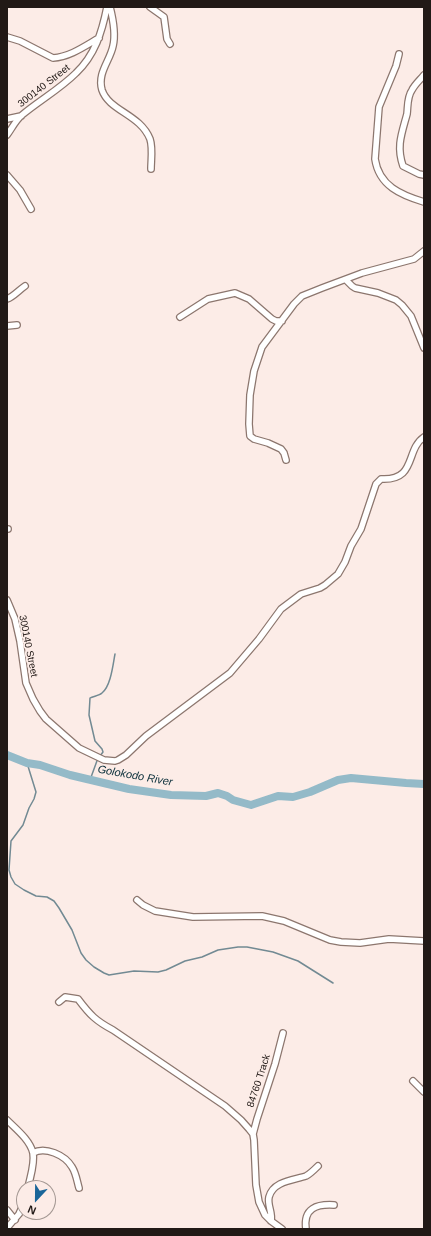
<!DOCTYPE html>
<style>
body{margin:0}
#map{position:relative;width:431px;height:1236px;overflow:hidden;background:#fcece7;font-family:Helvetica,sans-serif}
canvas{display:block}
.frame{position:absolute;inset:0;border:8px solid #211916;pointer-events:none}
.north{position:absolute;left:16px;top:1180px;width:40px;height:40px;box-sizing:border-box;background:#fcece7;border:1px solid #a49893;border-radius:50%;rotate:202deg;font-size:11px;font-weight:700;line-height:16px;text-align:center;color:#211916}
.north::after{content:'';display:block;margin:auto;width:14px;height:18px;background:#1a6699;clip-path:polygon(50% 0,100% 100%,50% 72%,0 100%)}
</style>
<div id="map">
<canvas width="431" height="1236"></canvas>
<div class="frame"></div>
<div class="north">N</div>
</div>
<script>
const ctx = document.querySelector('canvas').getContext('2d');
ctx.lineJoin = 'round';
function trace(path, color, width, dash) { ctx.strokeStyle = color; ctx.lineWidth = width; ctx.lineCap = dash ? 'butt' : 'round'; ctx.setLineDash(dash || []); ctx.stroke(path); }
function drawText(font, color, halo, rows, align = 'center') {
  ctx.font = font + ' Helvetica,sans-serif'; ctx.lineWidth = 3.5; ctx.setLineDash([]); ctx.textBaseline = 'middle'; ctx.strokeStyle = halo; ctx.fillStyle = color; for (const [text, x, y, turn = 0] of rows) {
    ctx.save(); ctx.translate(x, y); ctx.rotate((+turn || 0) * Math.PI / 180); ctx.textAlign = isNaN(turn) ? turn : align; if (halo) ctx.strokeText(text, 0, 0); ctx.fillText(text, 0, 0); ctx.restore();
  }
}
const stream = new Path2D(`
 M100 756 103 752 102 749 95 741 89 715 90 698C93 696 99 696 102 693 111 686 113 664 115 654
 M27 763 36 792 34 799 29 808 23 825 11 841 9 870 11 877 15 884 24 890 36 896 47 897 54 901 59 908 72 930 81 953 86 960 94 967 104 973 109 975 134 971 158 972 166 970 185 961 202 957 218 950 238 947H247L273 952 298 961 333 983
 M90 780 98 758`);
const river = new Path2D(`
 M7 755 27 763 40 765 70 775 129 789 171 795 206 796 218 793 227 796 233 800 251 805 278 796 293 797 310 792 338 780 351 778 406 783 424 784`);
const minor = new Path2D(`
 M110 7C113 19 116 34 113 46 110 61 97 73 102 90 109 111 140 114 150 139 153 148 151 160 151 169
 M150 7 164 17 167 39 170 44
 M7 37 20 41 53 58C70 57 85 46 99 38
 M399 54 396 66 379 107 375 159C379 186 401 195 424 202
 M424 75C420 80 415 84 412 90 407 97 408 106 407 114 402 133 396 146 403 166L419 174 424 175
 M7 119 21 116
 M7 135C12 128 16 120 22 115 40 100 60 89 76 73 95 55 102 32 107 7
 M7 175 20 190 31 209
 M346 280 352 286 355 288 378 293 396 300 402 305 411 316 424 348
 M7 299C13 297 19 290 25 286
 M180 317 208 299 235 293 249 299 272 319 276 321H282
 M7 326 17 325
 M286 460 284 453 281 449 268 443 254 439 250 436 249 424 250 395 254 371 262 347 294 304 302 296 322 288 362 273 414 259 424 251
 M7 529H8
 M7 600 15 619 20 641 26 683 33 699 40 711 46 719 79 748 104 760 115 761 118 760 126 755 146 736 230 673 259 639 281 609 301 594 320 588 325 585 338 574 345 562 351 546 361 529 376 484 381 479C417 481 405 450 424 437
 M137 900 143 905 155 911 193 917 262 916 284 921 330 940 341 942 360 943 389 939 424 941
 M59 1002 65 997 78 999C90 1015 96 1021 113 1030L225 1106 241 1120 249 1129 253 1134 254 1140 256 1185 259 1202 265 1215 271 1221 282 1229
 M413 1081 424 1092
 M7 1120C16 1129 30 1140 33 1153 35 1164 30 1177 28 1188
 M253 1134 257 1119 275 1064 283 1033
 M33 1153C45 1146 65 1155 72 1167 76 1173 77 1181 79 1188
 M7 1210 15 1220
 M271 1221C273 1213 267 1205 269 1197 273 1181 294 1180 306 1176 310 1174 314 1170 318 1166
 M7 1228 19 1214 24 1203
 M306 1229C303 1208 317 1204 334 1205`);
const streetNames = [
 ["300140 Street",44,86,-38],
 ["300140 Street",28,646,79],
 ["84760 Track",259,1081,-72]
];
const waterNames = [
 ["Golokodo River",135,776,10]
];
trace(stream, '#728a93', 1.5);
trace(river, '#94bac8', 8);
trace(minor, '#8c766e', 8);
trace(minor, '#fff', 5.5);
drawText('10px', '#211916', '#fcece7', streetNames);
drawText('italic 11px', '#0a2f3a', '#fcece7', waterNames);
</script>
